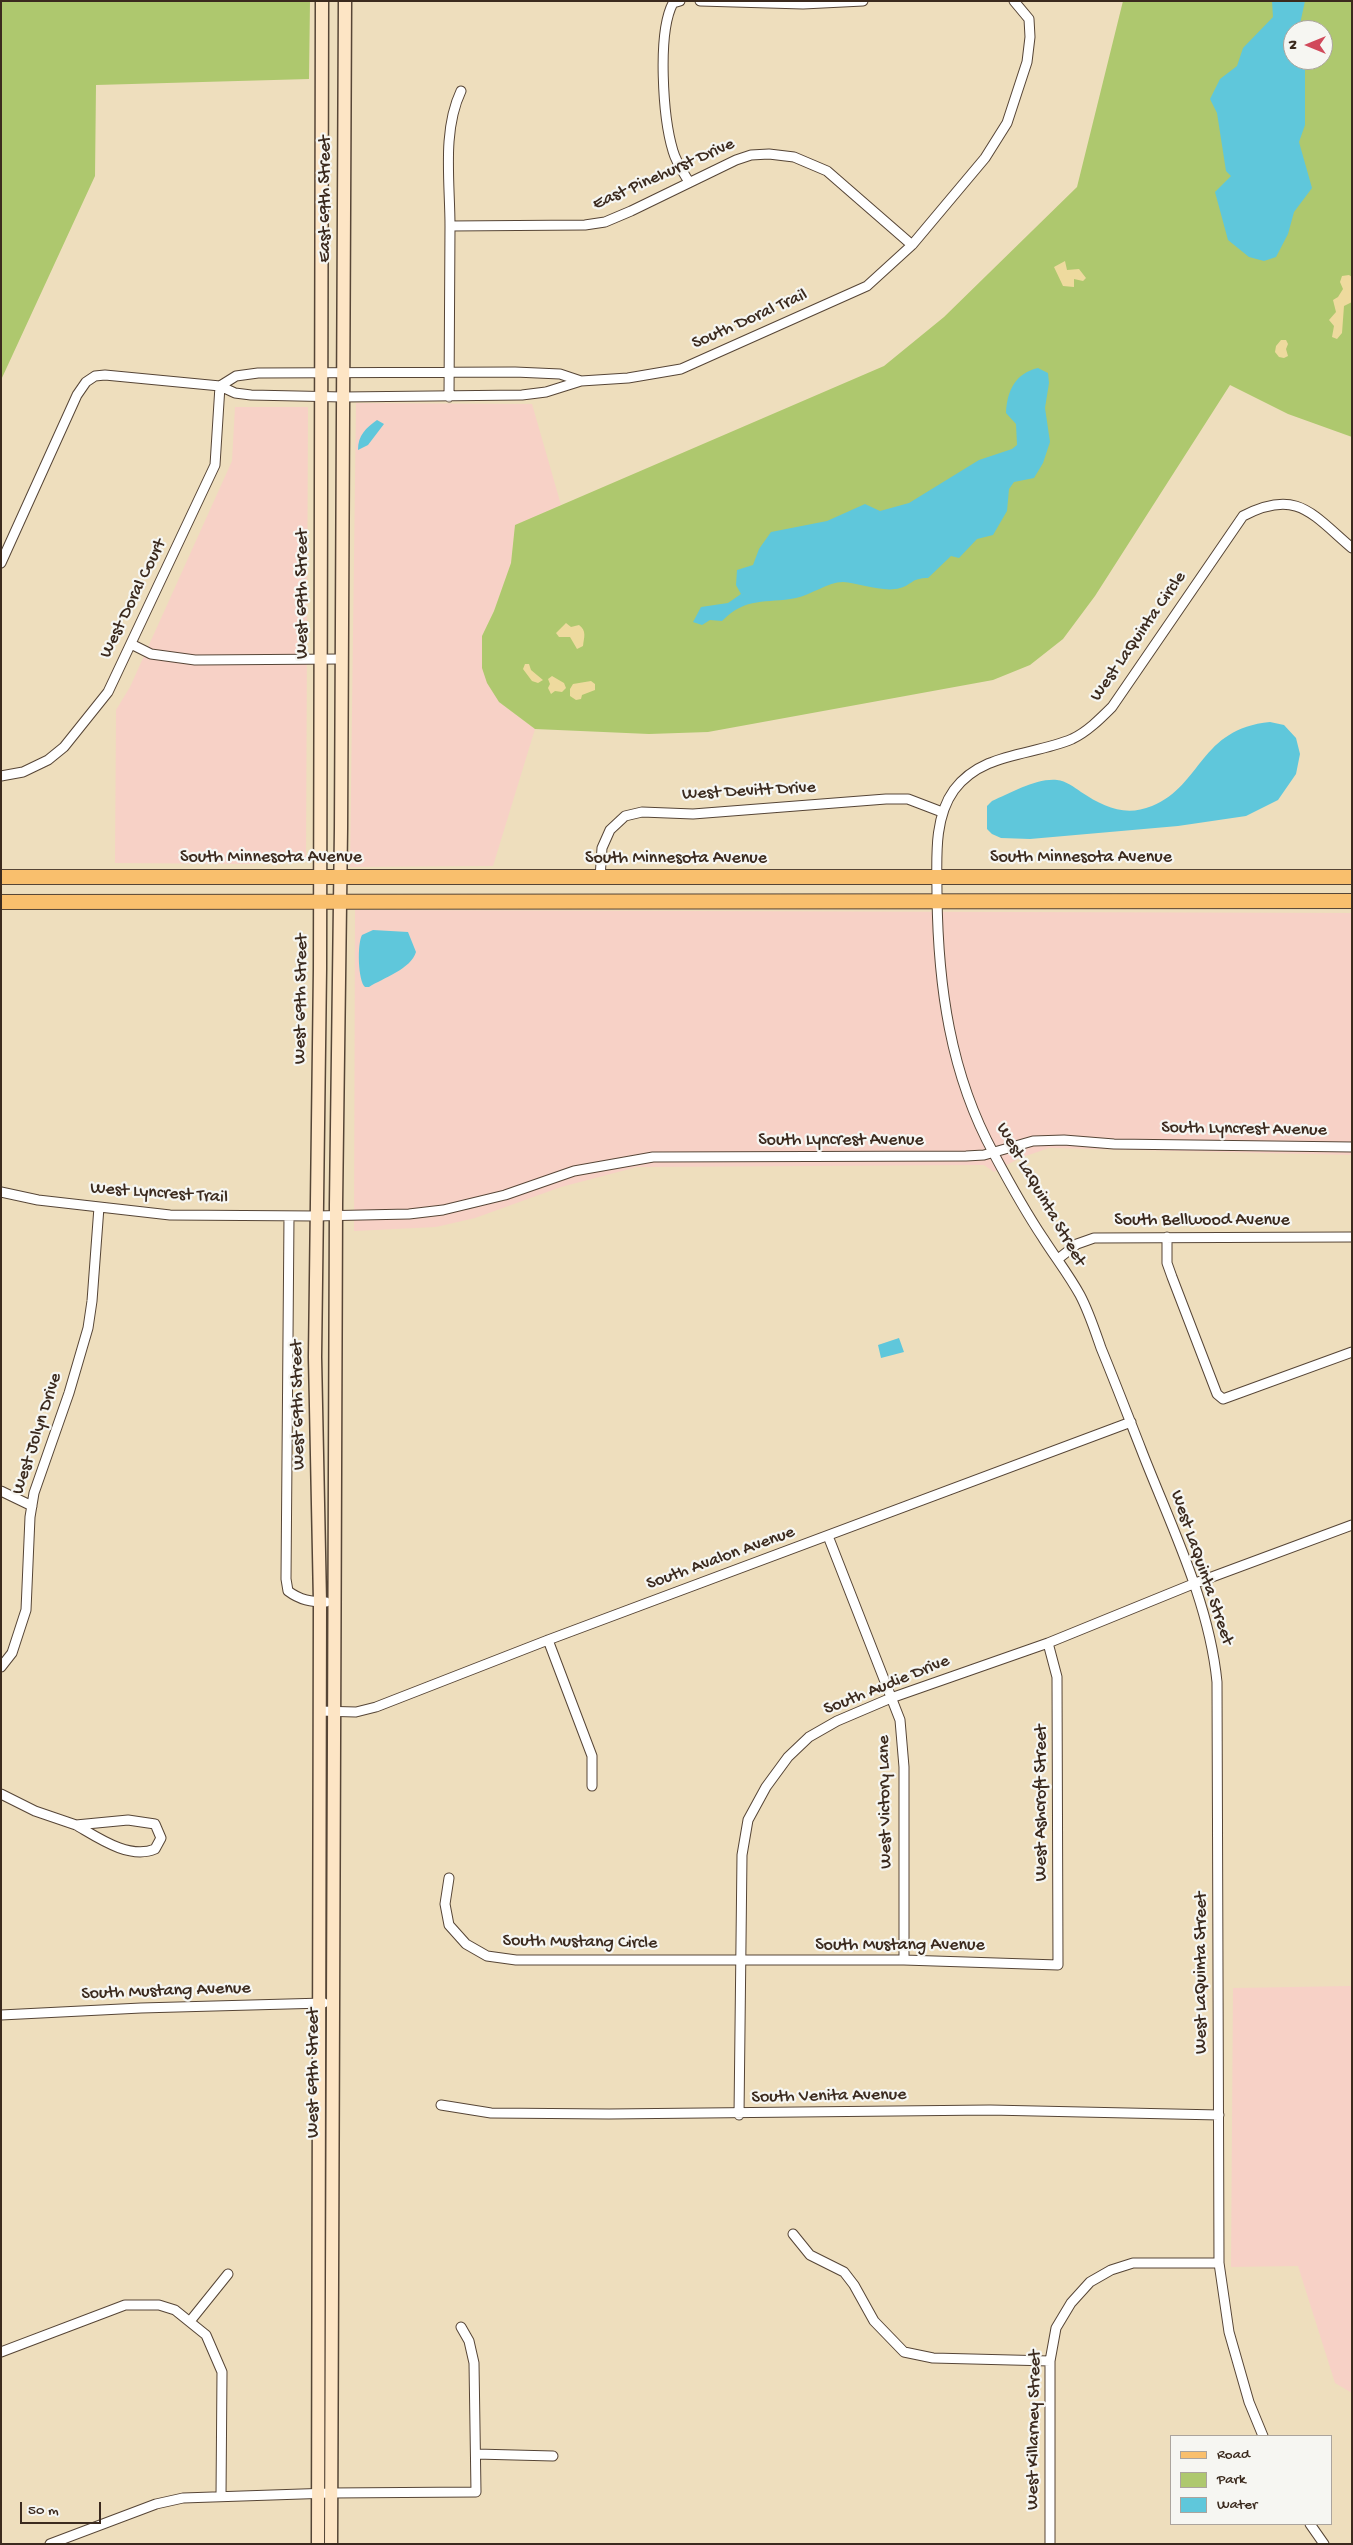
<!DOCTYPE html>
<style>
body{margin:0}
#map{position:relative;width:1353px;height:2545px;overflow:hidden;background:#eedebd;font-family:"Gochi Hand",sans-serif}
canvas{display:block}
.frame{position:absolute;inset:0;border:2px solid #3b2a1e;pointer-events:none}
.legend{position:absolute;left:1170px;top:2435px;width:162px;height:90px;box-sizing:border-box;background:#f6f6f2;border:1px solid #aba49d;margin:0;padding:6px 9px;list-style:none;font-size:15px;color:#3b2a1e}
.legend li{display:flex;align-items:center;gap:10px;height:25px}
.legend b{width:25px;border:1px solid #aba49d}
.north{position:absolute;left:1283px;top:20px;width:50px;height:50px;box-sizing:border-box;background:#f6f6f2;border:1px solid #aba49d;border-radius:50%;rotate:270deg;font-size:14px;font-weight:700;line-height:20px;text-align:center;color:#3b2a1e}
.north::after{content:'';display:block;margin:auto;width:18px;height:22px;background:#d1495b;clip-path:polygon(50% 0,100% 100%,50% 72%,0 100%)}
.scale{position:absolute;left:20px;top:2502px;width:81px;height:22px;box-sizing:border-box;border:2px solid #3b2a1e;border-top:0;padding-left:6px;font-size:15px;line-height:18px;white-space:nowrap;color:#3b2a1e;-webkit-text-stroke:4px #f6f6f2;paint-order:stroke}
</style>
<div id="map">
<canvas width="1353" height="2545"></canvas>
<div class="frame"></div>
<ul class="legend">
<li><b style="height:6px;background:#f9bf6d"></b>Road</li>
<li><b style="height:14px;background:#aec86e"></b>Park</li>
<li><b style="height:14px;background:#5fc7db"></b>Water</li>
</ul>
<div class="north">N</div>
<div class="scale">50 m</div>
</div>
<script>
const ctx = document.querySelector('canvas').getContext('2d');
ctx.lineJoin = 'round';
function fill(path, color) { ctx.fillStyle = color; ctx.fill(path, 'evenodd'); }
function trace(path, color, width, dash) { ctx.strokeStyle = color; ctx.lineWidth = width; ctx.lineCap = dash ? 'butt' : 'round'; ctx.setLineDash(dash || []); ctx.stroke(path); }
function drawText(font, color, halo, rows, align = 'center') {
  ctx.font = font + ' "Gochi Hand",sans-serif'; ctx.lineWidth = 4.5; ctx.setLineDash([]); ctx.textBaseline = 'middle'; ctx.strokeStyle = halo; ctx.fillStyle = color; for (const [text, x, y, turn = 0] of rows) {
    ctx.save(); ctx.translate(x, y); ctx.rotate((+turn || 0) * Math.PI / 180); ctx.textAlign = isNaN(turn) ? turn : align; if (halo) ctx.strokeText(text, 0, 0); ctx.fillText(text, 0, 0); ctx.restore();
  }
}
const built = new Path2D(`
 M356 403 532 404 561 505 515 525 511 563 494 611 482 636 499 702 535 729 493 866 350 867Z
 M235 407H308L306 859 266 858 254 864 115 863 116 710 130 687 232 461Z
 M355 910 1352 913V1155L1049 1148 1020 1158 994 1172 984 1165 637 1167 561 1187 475 1218 436 1227 354 1231Z
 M1352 1986V2393L1335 2383 1298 2266 1231 2267 1233 1988Z`);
const green = new Path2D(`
 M1 1H310L309 79 96 85 95 176 1 380Z
 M1123 1H1352V437L1288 414 1230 385 1095 596 1063 639 1030 665 993 680 708 732 649 734 535 729 499 702 487 683 482 668V636L494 611 511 563 515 525 884 366 944 317 1077 187ZM1293 30H1323V60H1293Z`);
const sand = new Path2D(`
 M1065 261 1067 270 1079 269 1086 278 1083 281 1074 279V287L1063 286 1054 267Z
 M1349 275 1352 277V302L1344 306 1342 333 1337 339 1332 337 1334 326 1329 320 1336 312 1333 300 1338 297 1343 289 1340 282 1342 276Z
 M1281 340H1286L1288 344 1286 349 1288 356 1284 358 1279 357 1275 352 1276 346Z
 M566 623 571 627 579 625C587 631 584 637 583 646L577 649 570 637H559L556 633Z
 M525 664H529L531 670 543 680 538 683 532 681 523 669Z
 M552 676 564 683 566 688 562 692 555 691 551 694 548 688 550 684 548 679Z
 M591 681 595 684V690L582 695 581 699 576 700 570 696V689L573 684Z`);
const water = new Path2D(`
 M1272 1H1305L1300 24 1302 30H1293V60H1305V125L1299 142 1312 188 1294 212 1288 234 1276 257 1264 261 1249 257 1228 240 1215 192 1231 176 1226 171 1217 113 1210 99 1220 79 1237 66 1243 48 1273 17Z
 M1038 368 1048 373 1049 383 1045 408 1050 442 1043 463 1034 478 1014 482 1009 489 1007 511 993 535 977 539 959 558 951 556 928 578C911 578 912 585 900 588 884 593 859 583 843 582 828 582 811 595 796 598 765 604 747 596 722 621L710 620 702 625 693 622 701 607 728 603 741 594 736 585 737 570 753 565 759 549 771 532 827 521 865 504 880 511 909 503 979 460 1012 449 1017 445 1016 424 1006 413C1007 390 1016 373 1038 368Z
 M377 420 384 424 368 445 358 450C358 435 366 428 377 420Z
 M1270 722 1284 725 1296 738 1300 754 1296 774 1278 800 1246 816 1178 826 1030 839 1001 838 992 834 987 829V806L992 801C1011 793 1036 778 1057 780 1066 781 1074 787 1081 792 1104 807 1125 817 1152 806 1203 785 1199 729 1270 722Z
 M373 930 408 932 416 952C411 969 383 978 369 987H365C358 981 357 944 362 935Z
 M899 1338 904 1352 881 1358 878 1345Z`);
const street = new Path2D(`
 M680 1 673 3C657 33 663 118 673 151 676 162 683 172 689 182
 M700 1 803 4 863 1
 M450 226C450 182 442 131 461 91
 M220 386 236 376 258 373 515 372 560 374 581 381
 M449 397 450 226 585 225 605 222 631 211 736 160 751 155 769 154 794 157 827 171 912 245
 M1 563 77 395 86 382 95 376 105 375 220 386 235 393 251 395 343 397 522 395 546 392 581 381 628 378 681 369 867 286 912 245 985 158 1007 123 1027 62 1030 37 1029 19 1014 1
 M131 644 151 654 195 660 341 659
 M1 776 23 772 48 760 64 747 108 692 215 465 220 386
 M600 878 602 848 610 830 625 816 642 812 693 814 886 799H908L942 812
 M1 1192 38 1200 170 1215 316 1216 409 1214 443 1210 505 1195 574 1171 653 1157 966 1156 984 1155 1033 1141 1064 1140 1114 1144 1352 1147
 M289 1216 286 1579 288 1591C300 1600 311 1602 326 1602
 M1167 1237V1263L1172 1277 1217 1394 1223 1399 1352 1352
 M1058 1259 1077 1244 1094 1238 1352 1237
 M1 1491 32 1506
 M828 1536 900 1720 904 1767V1960
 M548 1640 592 1756V1786
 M1 1667 12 1653 26 1610 30 1517 34 1493 69 1393 88 1328 92 1301 99 1207
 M319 1711 356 1712 376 1707 548 1640 1131 1422
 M1 1794 35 1811 76 1825
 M128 1820 155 1824 161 1838 155 1849C129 1860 97 1837 76 1825Z
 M449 1878 445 1904 449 1925 466 1944 487 1956 516 1960H904L1058 1965 1057 1677 1048 1643
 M1 2015 141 2008 324 2003
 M441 2105 491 2113 609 2114 990 2110 1219 2115
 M739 2115 742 1855 748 1820 766 1787 788 1757 809 1737 837 1721 891 1698 1048 1643 1193 1584 1352 1525
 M793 2234 810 2255 844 2272 854 2285 874 2321 904 2352 933 2358 1050 2361
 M191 2320 228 2274
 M1 2352 125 2305H159L175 2310 206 2335 222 2372 221 2496
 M1263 2436 1249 2402 1229 2332 1219 2263 1217 1682C1209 1601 1170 1524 1141 1449 1128 1416 1115 1382 1101 1348 1095 1331 1089 1312 1080 1295 1069 1275 1055 1257 1043 1238 1025 1211 1009 1182 994 1154 950 1074 938 985 937 895 937 861 933 819 954 790 982 752 1032 756 1072 739 1087 732 1100 719 1112 707L1243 516C1297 488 1312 514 1352 548
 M476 2454 553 2456
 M1310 2524 1324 2544
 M50 2544 156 2504 183 2498 331 2493 476 2492 474 2363 469 2341 461 2327
 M1050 2544V2361L1056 2328 1071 2303 1090 2282 1111 2270 1133 2263H1219`);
const secondary = new Path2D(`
 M318 2544 320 1602 315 1357 320 969 322 1
 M331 2544 336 1204 341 829 345 1`);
const primary = new Path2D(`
 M1 877H1352
 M1 902 1352 901`);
const streetNames = [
 ["East Pinehurst Drive",664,175,-24],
 ["East 69th Street",326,199,-90],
 ["South Doral Trail",750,320,-24],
 ["West 69th Street",303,594,-90],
 ["West Doral Court",134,599,-64],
 ["West LaQuinta Circle",1139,637,-55],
 ["West Devitt Drive",749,792,-3],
 ["South Minnesota Avenue",271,858],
 ["South Minnesota Avenue",1081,858],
 ["South Minnesota Avenue",676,859],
 ["West 69th Street",302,999,-89],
 ["South Lyncrest Avenue",1244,1130,1],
 ["South Lyncrest Avenue",841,1141],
 ["West Lyncrest Trail",159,1194,4],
 ["West LaQuinta Street",1040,1195,60],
 ["South Bellwood Avenue",1202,1221],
 ["West 69th Street",299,1405,-91],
 ["West Jolyn Drive",38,1434,-72],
 ["South Avalon Avenue",721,1559,-20],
 ["West LaQuinta Street",1201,1568,71],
 ["South Audie Drive",887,1686,-22],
 ["West Victory Lane",886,1802,-91],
 ["West Ashcroft Street",1042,1803,-90],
 ["South Mustang Circle",580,1943,1],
 ["South Mustang Avenue",900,1946],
 ["West LaQuinta Street",1202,1973,-90],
 ["South Mustang Avenue",166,1992,-2],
 ["West 69th Street",314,2073,-90],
 ["South Venita Avenue",829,2097,-1],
 ["West Killarney Street",1035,2430,-89]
];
fill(built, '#f7d1c6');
fill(green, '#aec86e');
fill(sand, '#eeda9e');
fill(water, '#5fc7db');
trace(street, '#564536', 11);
trace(secondary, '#564536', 15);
trace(primary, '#564536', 16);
trace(street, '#fff', 9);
trace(secondary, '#fde5c5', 12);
trace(primary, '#f9bf6d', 14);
drawText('18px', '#3b2a1e', '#f6f6f2', streetNames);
</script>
